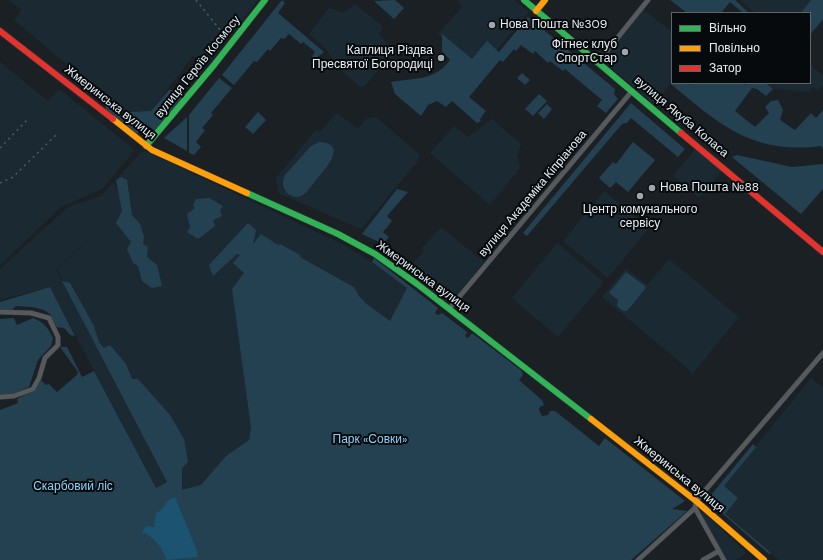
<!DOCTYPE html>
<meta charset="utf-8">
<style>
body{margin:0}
#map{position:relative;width:823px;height:560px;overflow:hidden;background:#1a2024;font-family:"DM Sans",sans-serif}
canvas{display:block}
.legend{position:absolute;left:671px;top:12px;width:140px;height:72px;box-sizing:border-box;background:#060a0c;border:1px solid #606568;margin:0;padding:5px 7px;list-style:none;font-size:12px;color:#e8eef3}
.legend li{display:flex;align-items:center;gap:8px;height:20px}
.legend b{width:20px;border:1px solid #606568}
</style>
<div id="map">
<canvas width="823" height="560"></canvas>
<ul class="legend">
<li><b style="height:5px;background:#30b455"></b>Вільно</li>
<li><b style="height:5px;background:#ff9f0a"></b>Повільно</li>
<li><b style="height:5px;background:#e5322d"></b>Затор</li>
</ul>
</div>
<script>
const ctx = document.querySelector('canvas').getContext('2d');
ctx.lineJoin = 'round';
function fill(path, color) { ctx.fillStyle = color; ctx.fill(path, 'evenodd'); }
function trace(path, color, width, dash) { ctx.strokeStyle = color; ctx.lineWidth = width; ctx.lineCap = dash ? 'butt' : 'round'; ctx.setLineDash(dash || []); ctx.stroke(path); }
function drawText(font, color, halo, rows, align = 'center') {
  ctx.font = font + ' "DM Sans",sans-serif'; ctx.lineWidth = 4; ctx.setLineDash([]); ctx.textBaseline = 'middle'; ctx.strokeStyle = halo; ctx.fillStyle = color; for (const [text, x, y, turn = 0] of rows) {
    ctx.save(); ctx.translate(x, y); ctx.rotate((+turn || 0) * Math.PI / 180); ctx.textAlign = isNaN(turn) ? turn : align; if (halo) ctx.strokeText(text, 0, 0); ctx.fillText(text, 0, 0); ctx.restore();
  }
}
const built = new Path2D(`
 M9 0H258L206 66 193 56 151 111H126L120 109 14 20 22 10Z
 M457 0H514L529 12 479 71 438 34 463 6Z
 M740 0H823V21L810 36V13H755Z
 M355 4 380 24 382 28 379 34 393 49V52L365 86 362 87 359 86 333 63 327 50 309 34 329 8 343 13Z
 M639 6 672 32V82L653 104 599 57Z
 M0 62 48 101 59 89 135 150 102 189 61 207 0 265Z
 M810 65 823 76V86L817 90 813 87 809 92 773 89 766 83H810Z
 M336 113 358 128 367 118 376 117 420 155 417 162 361 229 278 193 276 178 316 130 320 132Z
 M492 119 521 144 517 156 520 168 490 205 430 153 454 126 468 137Z
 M696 148 723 170 699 198 673 176Z
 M145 151 344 245 372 262 407 288 390 322 368 305 359 296 354 287 300 257 280 244 249 440 226 456 198 489 193 500 168 482 57 269 118 214 56 269 167 482 156 488 50 287 0 300V269L68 207 101 196 114 182 124 206 115 181 140 153Z
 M604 191 649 228 608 278 563 241Z
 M442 228 484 262 453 300 449 301 443 300 407 271 423 252 422 248 438 230Z
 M557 243 604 282 558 337 512 298Z
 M669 259 739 317 693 373 602 297 626 268 647 285Z
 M811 378 823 388V560H779L724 514V486Z
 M704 513 747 553 736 560H726L701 515Z`);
const green = new Path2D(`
 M282 0 285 3 278 13 324 52 314 60 311 58 315 52 303 42 301 44 289 34 284 39 281 38 270 51 268 49 257 62 254 61 234 85 222 75Z
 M395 0 404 8 394 19 374 1Z
 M670 0H735L749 13H743L730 2 721 13H687Z
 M811 0H823V19L811 33 810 13H801Z
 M528 17 615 89 614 94 618 99 606 113 597 106 602 100 565 69 563 71 550 61 548 63 535 51 533 54 521 45 516 51 514 49 503 62 500 60 469 97 486 111 480 119 481 121 477 123 452 101 446 107 437 101 428 105 421 116 395 94 391 82C414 78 435 81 450 60L442 51V34L472 59 487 41 499 52Z
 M522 73 530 80 525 85 517 78Z
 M219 78 232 88 211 113 213 115 202 128 205 130 196 142 201 147 194 155 189 153V115Z
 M672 82 688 83 690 85 691 83H743L745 85 747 83H766L773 89 766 96 757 89 752 88 735 111 755 127 769 113 765 107 771 101 778 100 783 110 780 120 795 130 811 113 816 118 823 110V149L821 146C753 155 720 125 671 84Z
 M169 90H173L182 97 156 131 125 112 151 111Z
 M539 94 547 101 533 116 525 109Z
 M105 101 141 126 137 135 106 110Z
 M631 103 685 149 678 157 631 118 627 123 622 124 527 236 523 233Z
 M547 104 552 109 544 119 538 113Z
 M258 112 266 120 253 134 245 127Z
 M187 117V151L164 138Z
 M319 142C349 143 325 170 316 180 312 185 307 193 301 196 295 198 288 196 285 190 282 185 283 180 285 175L311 146Z
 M633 142 655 160 628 192 616 182 610 188 599 178 613 162 616 164Z
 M737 155 792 167 823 164V189L801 214 732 157Z
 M121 177 127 180 132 215 140 224 144 237 143 244 148 247 147 257 157 265 162 286 152 288 142 281 138 266 133 263 127 249 131 242 116 223 122 211 116 180Z
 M397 189 408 192 387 216 392 221 383 232 389 237 383 244 362 234Z
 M209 198 223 206 220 210 222 216 213 220 215 226 198 239 187 232 190 227 187 214 195 208 193 206 196 199Z
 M248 223 256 230 253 244 261 234 278 245 280 244 300 255V257L354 287 359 296 368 305 390 321 407 288 372 262 374 258 438 308 435 313 438 315 442 313 467 332 465 336 468 338 472 333 522 371 523 375 519 380 542 400 544 405 540 407 539 410 542 416 548 415 550 411H555L599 446 605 438 685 501 672 509 687 511 631 560H0V410L18 403 17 399 34 390 40 379 46 385 49 384 57 392 77 375 78 372 60 347H67L82 377 94 371 156 488 167 482 62 281 70 283 94 326 99 342 104 348 110 345 126 364 132 379H138L170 415 184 439 188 462 182 468V490L201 485 226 456 249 440 251 427 232 289 244 273 233 263 240 255 237 254 213 276 209 265Z
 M626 272 645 286V289L627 311H623L617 306 618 300 609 293Z
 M50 287 75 336 70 335 64 328 56 327 51 318V315L44 310 32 307 16 306 11 311V310L0 311V302Z
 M14 318 17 325 33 318C44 322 48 328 53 338L51 346 38 360 29 387 14 394H0V319Z
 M753 444 756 447 724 486 738 498 725 514 771 553 769 554 707 500Z`);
const water = new Path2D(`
 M175 497 197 551V557L167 560C161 547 156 538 142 532L146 526 154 527 156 513C166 509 164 500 175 497Z`);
const street = new Path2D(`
 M598 62 648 0
 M449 309 632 91
 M0 312 31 313 49 318 58 337V345L45 358 39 378 33 389 14 396 0 397
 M695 508 724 560
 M638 560 695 508 696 501 823 353
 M703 560 719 551`);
const fast = new Path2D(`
 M524 0 681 133
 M146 146 214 65 265 0
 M247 193 338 234 375 254 417 284 591 419`);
const slow = new Path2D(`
 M536 11 545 0
 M113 119 152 150 247 193
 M591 419 696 501 764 560`);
const jam = new Path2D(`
 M0 31 113 119
 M681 133 823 252`);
const rail = new Path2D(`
 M196 0 225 36
 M0 148 29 118
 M0 183 13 177 58 133`);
const markers = [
 [492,25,4,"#a0a6ab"],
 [625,52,4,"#a0a6ab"],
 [441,58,4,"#a0a6ab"],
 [652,188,4,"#a0a6ab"],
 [640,196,4,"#a0a6ab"]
];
const poiNames = [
 ["Нова Пошта №309",500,25],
 ["Фітнес клуб",617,45,"right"],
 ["СпортСтар",617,59,"right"],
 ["Каплиця Різдва",433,51,"right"],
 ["Пресвятої Богородиці",433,65,"right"],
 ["Нова Пошта №88",660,188],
 ["Центр комунального",640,210,"center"],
 ["сервісу",640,224,"center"]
];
const streetNames = [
 ["вулиця Героїв Космосу",198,67,-51],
 ["Жмеринська вулиця",110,103,38],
 ["вулиця Якуба Коласа",681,117,40],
 ["вулиця Академіка Кіпріанова",533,194,-50],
 ["Жмеринська вулиця",423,277,36],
 ["Жмеринська вулиця",679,475,39]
];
const parkNames = [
 ["Парк «Совки»",370,440],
 ["Скарбовий ліс",73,487]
];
fill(built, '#1b2a32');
fill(green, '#244152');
fill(water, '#1b5370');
trace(street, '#373b3f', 5.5);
trace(fast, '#373b3f', 7);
trace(slow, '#373b3f', 7);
trace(jam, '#373b3f', 7);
trace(street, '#565a5d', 4.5);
trace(fast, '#30b455', 6);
trace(slow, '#ff9f0a', 6);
trace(jam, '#e5322d', 6);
trace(rail, '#56595b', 1.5, [2, 4]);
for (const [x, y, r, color] of markers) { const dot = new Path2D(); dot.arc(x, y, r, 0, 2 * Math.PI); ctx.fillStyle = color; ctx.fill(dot); trace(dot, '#060a0c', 1.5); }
drawText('12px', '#e8eef3', '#060a0c', poiNames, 'left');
drawText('12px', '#e8eef3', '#060a0c', streetNames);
drawText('12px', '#8fd2fa', '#060a0c', parkNames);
</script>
